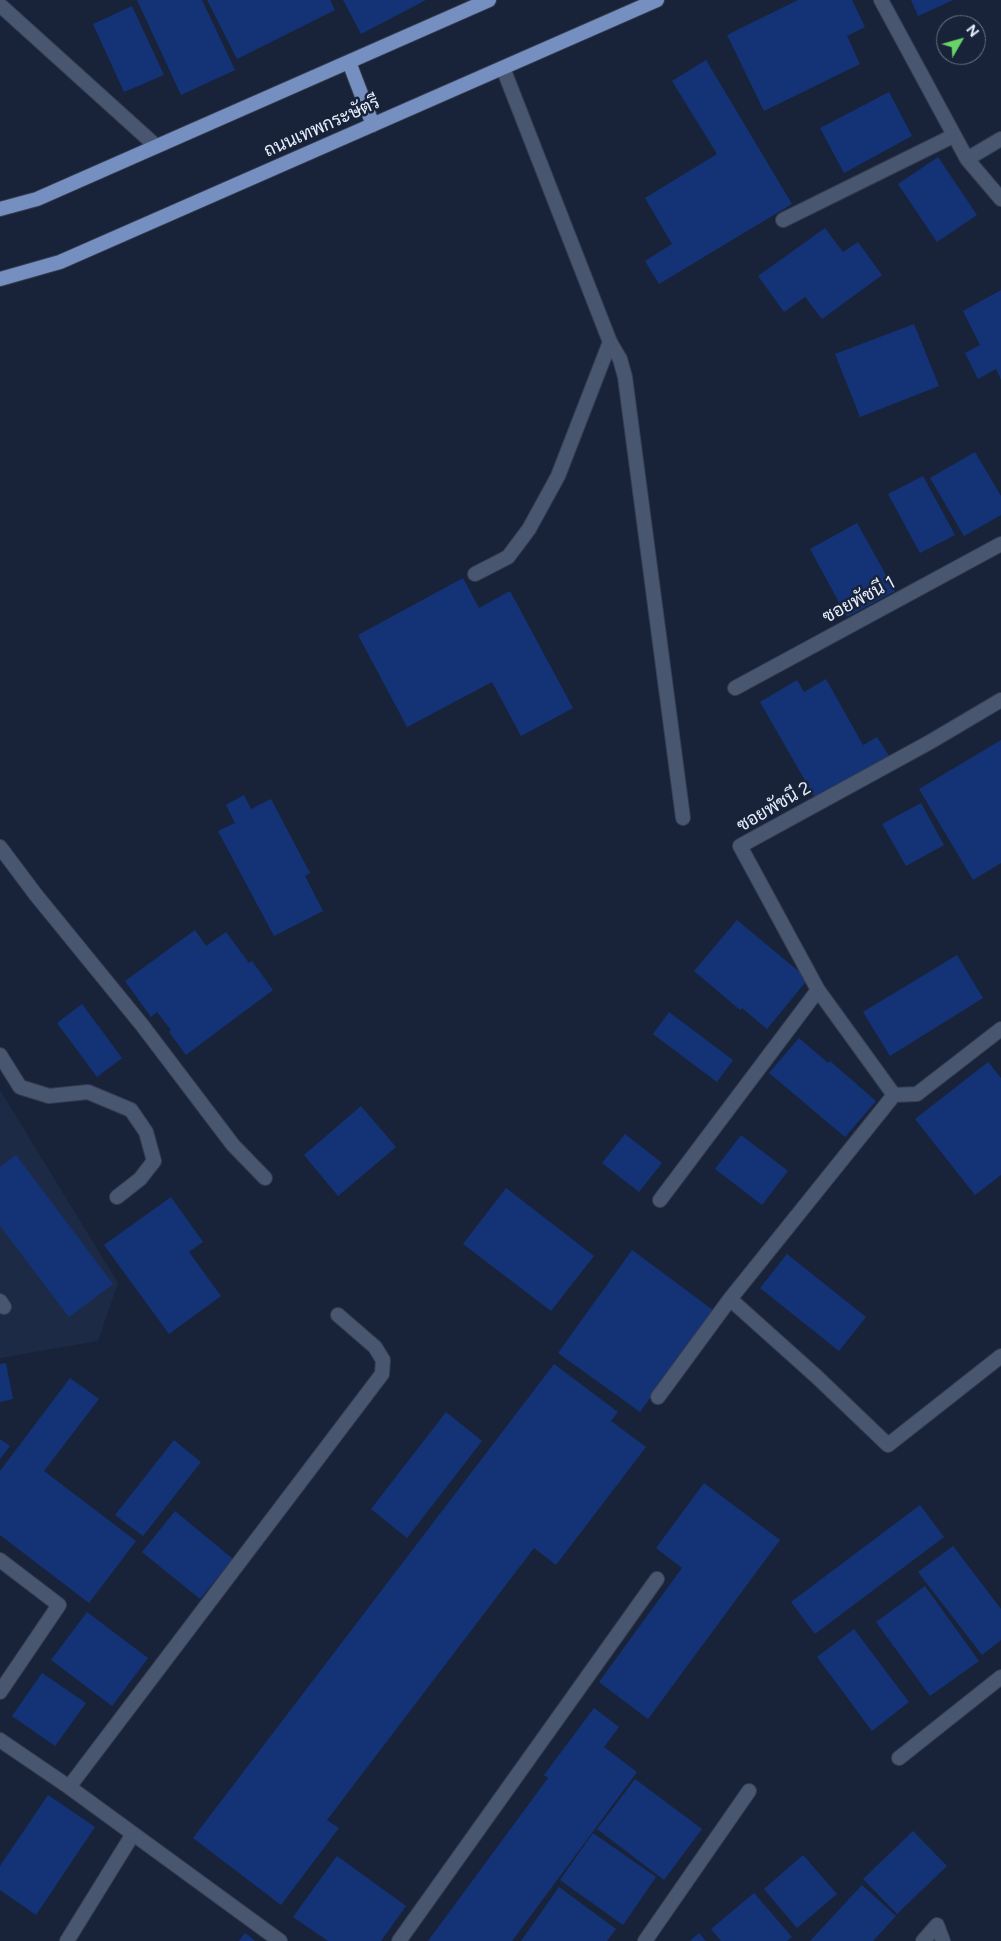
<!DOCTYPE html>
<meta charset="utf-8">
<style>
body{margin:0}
#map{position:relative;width:1001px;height:1941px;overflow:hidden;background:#182339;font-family:Figtree,sans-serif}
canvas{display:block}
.north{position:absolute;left:936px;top:15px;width:50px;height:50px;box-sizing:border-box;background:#182339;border:1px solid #6a7487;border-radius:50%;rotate:52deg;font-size:14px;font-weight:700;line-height:20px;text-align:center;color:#e6eefd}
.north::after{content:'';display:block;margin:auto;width:18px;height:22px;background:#68d465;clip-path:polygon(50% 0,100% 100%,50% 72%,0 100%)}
</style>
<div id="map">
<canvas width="1001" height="1941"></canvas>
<div class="north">N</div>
</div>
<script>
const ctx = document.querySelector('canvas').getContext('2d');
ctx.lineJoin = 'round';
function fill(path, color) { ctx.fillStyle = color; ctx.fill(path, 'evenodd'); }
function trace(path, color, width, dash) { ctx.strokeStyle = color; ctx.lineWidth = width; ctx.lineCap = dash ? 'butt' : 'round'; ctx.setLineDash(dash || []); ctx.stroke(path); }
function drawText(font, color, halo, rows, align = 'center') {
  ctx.font = font + ' Figtree,Sarabun,sans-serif'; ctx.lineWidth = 5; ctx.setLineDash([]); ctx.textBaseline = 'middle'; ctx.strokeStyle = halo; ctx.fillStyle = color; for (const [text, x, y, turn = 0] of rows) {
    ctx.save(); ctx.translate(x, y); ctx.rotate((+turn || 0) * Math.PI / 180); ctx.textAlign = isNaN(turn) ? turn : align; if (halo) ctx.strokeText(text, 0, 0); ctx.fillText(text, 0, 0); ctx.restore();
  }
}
const built = new Path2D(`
 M0 1090 118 1283 98 1341 0 1358Z`);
const building = new Path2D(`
 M137 0H202L235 70 181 95Z
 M207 0H330L335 10 237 59Z
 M343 0H426L361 34Z
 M798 0H852L865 27 847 36 860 64 764 111 727 35Z
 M911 0H953L918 16Z
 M132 6 164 75 124 92 93 24Z
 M706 60 792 204 659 284 645 261 672 244 645 198 717 154 672 81Z
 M889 92 912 136 844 173 820 128Z
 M938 157 977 215 937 242 898 184Z
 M825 228 843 252 858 242 882 275 822 319 805 297 784 312 758 276Z
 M1001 290V380L996 369 978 379 965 353 980 345 963 311Z
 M914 324 939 386 860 417 835 354Z
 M975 452 1001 496V515L964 536 930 478Z
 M923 476 955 535 920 553 888 494Z
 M857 523 895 591 847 617 810 549Z
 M463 578 479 608 510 591 573 708 521 736 492 682 407 727 358 635Z
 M826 679 863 745 877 737 889 756 815 798 760 702 797 680 804 692Z
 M1001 740V863L973 880 919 789Z
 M244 795 251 809 271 799 310 873 305 876 323 911 274 936 218 831 235 823 226 805Z
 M921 803 944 845 906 866 882 824Z
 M737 920 808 979 767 1029 742 1008 740 1010 694 971Z
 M195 930 206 946 226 932 249 963 252 961 273 990 186 1055 169 1032 171 1030 157 1012 151 1017 125 981Z
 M957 955 983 998 890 1056 863 1012Z
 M82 1004 122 1058 97 1077 57 1023Z
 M669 1012 733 1060 717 1082 653 1034Z
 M799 1038 828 1063 830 1061 876 1101 845 1137 769 1073Z
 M988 1062 1001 1078V1175L975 1195 915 1119Z
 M361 1106 396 1147 338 1196 304 1155Z
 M625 1134 662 1163 639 1192 602 1163Z
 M741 1135 788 1171 762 1205 715 1169Z
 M16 1155 113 1284 69 1317 0 1226V1167Z
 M506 1188 594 1256 551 1311 463 1244Z
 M171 1197 203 1242 189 1252 221 1296 169 1334 104 1245Z
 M632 1250 713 1310 640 1412 558 1353Z
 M787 1254 866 1317 839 1351 760 1288Z
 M6 1363 13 1399 0 1402V1364Z
 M554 1364 618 1412 611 1421 646 1447 556 1565 534 1548 327 1820 339 1828 281 1905 193 1838Z
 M70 1378 99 1399 44 1471 136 1541 89 1603 0 1535V1471Z
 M446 1412 482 1441 407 1538 371 1509Z
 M0 1439 10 1446 0 1459Z
 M174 1440 201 1462 143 1536 115 1515Z
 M704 1483 780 1540 648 1719 599 1682 682 1568 656 1548Z
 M920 1505 944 1537 815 1634 791 1602Z
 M175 1511 233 1559 200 1599 142 1552Z
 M953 1546 1001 1609V1640L982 1655 918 1572Z
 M925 1586 979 1661 930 1696 876 1622Z
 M87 1612 148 1658 112 1706 51 1660Z
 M854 1629 909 1702 872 1731 817 1657Z
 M42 1673 86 1703 55 1746 12 1716Z
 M594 1708 619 1727 604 1747 637 1772 512 1941H428L548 1778 544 1775Z
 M635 1779 702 1829 664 1880 597 1829Z
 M48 1795 95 1827 36 1915 0 1890V1866Z
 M913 1831 947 1866 897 1914 863 1879Z
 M593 1833 656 1877 623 1925 560 1880Z
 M803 1855 837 1894 797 1928 764 1889Z
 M337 1856 406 1906 381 1941H328L293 1917Z
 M862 1885 896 1916 873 1941H810Z
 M559 1887 616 1929 607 1941H521Z
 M754 1893 792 1937 787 1941H721L711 1929Z
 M245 1933 255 1941H239Z
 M699 1933 706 1941H690Z`);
const service = new Path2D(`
 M475 574 508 557 529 529 558 476 610 342`);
const minor = new Path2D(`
 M881 0 967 159 1001 199
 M0 5 156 146
 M503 68 610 342 620 359 625 377 683 818
 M967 159 1001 139
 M783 220 953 136
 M735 688 1001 544
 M0 847 36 895 142 1025 233 1145 265 1178
 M0 1055 20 1087 49 1096 88 1092 131 1110 146 1132 154 1161 140 1179 117 1197
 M894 1095 818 990 740 846 930 742 1001 700
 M660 1200 818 990
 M730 1299 817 1377 888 1445 1001 1356
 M0 1301 4 1307
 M658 1397 730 1299 894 1095 917 1094 1001 1029
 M0 1560 59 1605 0 1692
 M0 1740 69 1787 280 1941
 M899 1758 1001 1677
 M69 1787 382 1374 383 1360 375 1347 338 1315
 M67 1941 133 1834
 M399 1941 657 1579
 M645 1941 749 1791
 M923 1941 937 1925 943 1941`);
const primary = new Path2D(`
 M349 62 373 125
 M0 209 37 199 489 0
 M0 279 60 262 657 0`);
const streetNames = [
 ["ถนนเทพกระษัตรี",322,127,-24],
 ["ซอยพัชนี 1",859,600,-28],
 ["ซอยพัชนี 2",774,807,-30]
];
fill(built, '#1c2a46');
fill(building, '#143376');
trace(service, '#363d50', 16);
trace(minor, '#363d50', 16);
trace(primary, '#363d50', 16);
trace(service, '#495670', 14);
trace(minor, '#495670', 14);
trace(primary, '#758fc0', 14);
drawText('18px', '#e6eefd', '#182339', streetNames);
</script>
